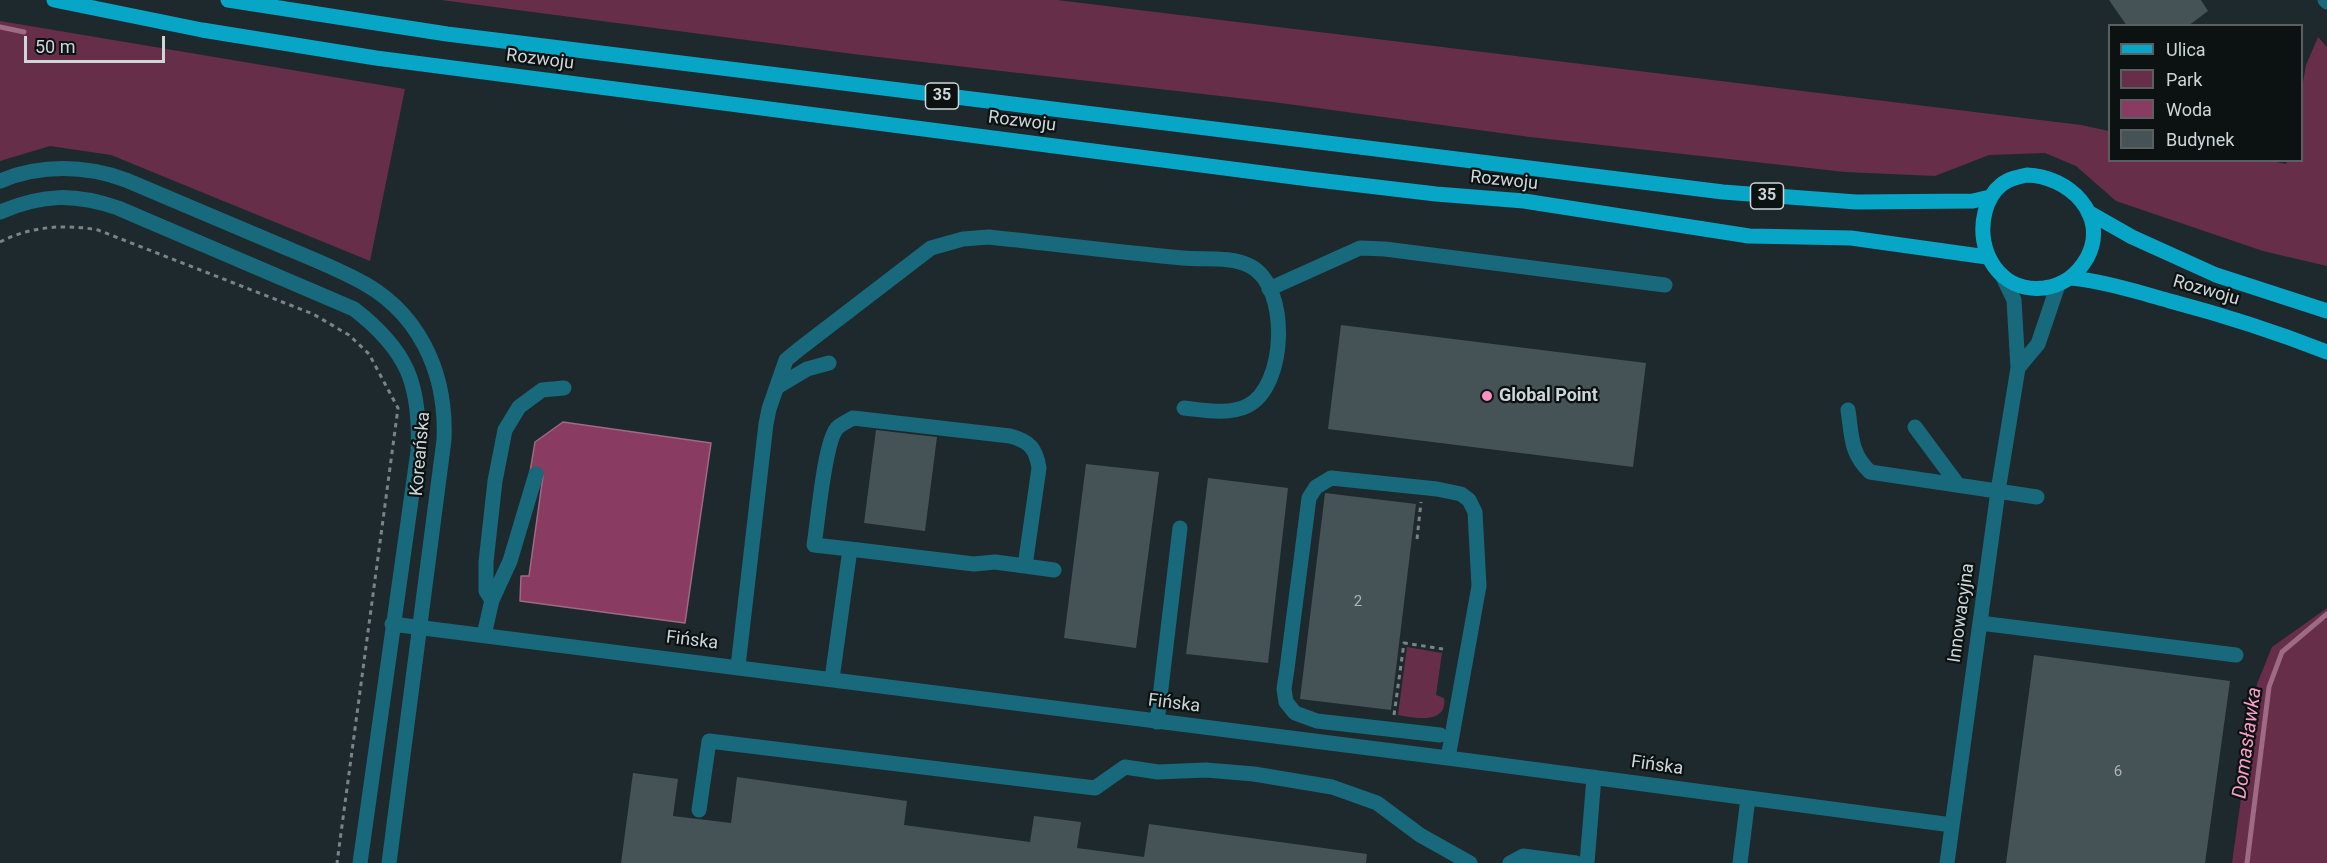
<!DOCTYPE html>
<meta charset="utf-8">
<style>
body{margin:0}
#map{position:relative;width:2327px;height:863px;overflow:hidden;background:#1d292d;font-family:Roboto,sans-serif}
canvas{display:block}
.legend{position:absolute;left:2108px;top:24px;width:195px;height:138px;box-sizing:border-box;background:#0c1112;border:2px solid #5a6061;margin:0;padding:8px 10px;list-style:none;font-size:18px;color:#ced6d8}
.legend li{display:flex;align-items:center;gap:12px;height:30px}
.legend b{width:30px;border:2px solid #5a6061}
.scale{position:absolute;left:24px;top:36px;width:141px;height:27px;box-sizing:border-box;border:3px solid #ced6d8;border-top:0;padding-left:8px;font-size:18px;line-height:21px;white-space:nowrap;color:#ced6d8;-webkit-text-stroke:4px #0c1112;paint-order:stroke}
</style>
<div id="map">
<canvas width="2327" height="863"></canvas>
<ul class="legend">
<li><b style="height:8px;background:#08a6c6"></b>Ulica</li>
<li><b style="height:16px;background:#672e49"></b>Park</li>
<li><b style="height:16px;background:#893b61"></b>Woda</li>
<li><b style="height:16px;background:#455256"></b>Budynek</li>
</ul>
<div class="scale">50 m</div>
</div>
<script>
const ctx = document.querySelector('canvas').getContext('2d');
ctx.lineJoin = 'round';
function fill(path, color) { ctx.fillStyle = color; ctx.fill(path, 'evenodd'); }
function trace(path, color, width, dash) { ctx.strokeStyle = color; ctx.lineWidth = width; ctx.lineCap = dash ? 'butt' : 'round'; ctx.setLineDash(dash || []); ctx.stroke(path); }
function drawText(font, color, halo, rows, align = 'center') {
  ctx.font = font + ' Roboto,sans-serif'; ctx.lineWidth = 4.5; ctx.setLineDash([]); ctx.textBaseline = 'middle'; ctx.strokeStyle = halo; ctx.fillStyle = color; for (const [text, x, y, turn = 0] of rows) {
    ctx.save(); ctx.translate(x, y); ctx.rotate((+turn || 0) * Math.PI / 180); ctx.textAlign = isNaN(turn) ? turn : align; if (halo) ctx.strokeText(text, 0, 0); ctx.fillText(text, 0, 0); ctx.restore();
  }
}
const green = new Path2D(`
 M441 0H1057L2081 125 2109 131 2110 160H2266L2286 164 2287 161 2302 160V88L2306 65 2318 37 2327 47V266L2263 251 2116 201 2076 166 2045 153 1989 155 1935 176 1845 172 1530 137 1273 102 861 55Z
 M0 21 405 89 370 261 111 155 50 146 0 161Z
 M2327 608V863H2232L2257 684 2272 647Z
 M1407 647 1442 653 1436 695 1444 698C1448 725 1414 718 1398 715Z`);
const water = new Path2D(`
 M563 422 711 443 685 623 520 601 521 576H529L543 476 530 472 535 442Z`);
const stream = new Path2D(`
 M0 27 24 32
 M2247 863 2269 687 2282 652 2327 614`);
const building = new Path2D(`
 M2109 0H2201L2208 11 2188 26H2127Z
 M1341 325 1646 363 1633 467 1328 429Z
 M876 430 937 437 925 531 864 523Z
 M1086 464 1159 472 1136 648 1064 638Z
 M1208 478 1288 488 1268 663 1186 654Z
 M1325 493 1416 504 1391 710 1300 699Z
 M2034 655 2230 681 2205 863H2006Z
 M633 773 678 779 673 816 731 823 737 777 907 801 904 825 1030 842 1034 816 1081 822 1077 848 1144 857 1149 824 1367 854 1366 863H621Z`);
const path = new Path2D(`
 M0 242C31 226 65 224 98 230L313 314 349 335 369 354 398 408 337 863
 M1417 539 1421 502
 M1394 715 1404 643 1443 649`);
const minor = new Path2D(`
 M2325 0 2327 2
 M0 181C40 164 86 165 126 180 174 200 222 221 270 241 298 253 327 264 354 278 418 309 447 371 444 440L389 863
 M0 212C43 194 74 193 118 208L354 309C407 350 421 384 418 451L360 863
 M1269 289 1360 248 1385 249 1665 285
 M2018 368 2038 344 2058 285
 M777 387 807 369 829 363
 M1848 410C1852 436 1850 453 1870 472L2037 497
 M1915 427 1958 485
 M850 549 974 564 995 562 1025 566
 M492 600 510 561 536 474
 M1980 623 2236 655
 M392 624 1448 758 1952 825
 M484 635 492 600 486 591V562L495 481 505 430 519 407 542 390 564 388
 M738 666 766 424 769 409 786 360 798 350 931 248 963 239 989 237C1054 244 1119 252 1183 258 1205 260 1230 256 1250 266 1290 286 1287 387 1247 406 1229 415 1204 410 1184 408
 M832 679 850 549 814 545C818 522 824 443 837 428 841 424 848 421 853 418L1010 436C1029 441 1036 448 1039 468L1025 566 1054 570
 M1157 722 1180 528
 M1440 735 1317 721 1295 713 1286 702 1284 689 1287 669 1309 498 1316 487 1331 478 1437 489 1461 494 1469 500 1475 512 1479 586 1448 758
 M699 810 709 741 1095 788 1125 767 1158 772 1206 770 1254 774 1332 787 1377 803 1420 835 1470 863
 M1510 863 1523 856 1576 863
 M1587 863 1594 777
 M1740 863 1748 798
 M1947 863 1998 491 2018 368 2014 300 2002 275`);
const major = new Path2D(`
 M54 0 202 30 376 58 1309 179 1436 194 1524 201 1749 236 1851 238 1987 257
 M228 0 447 34 1723 192 1856 202 1973 201 1990 197
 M2027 175C2068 176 2110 215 2087 258 2077 275 2064 285 2044 288 2000 293 1975 251 1985 212 1988 201 1992 192 2001 185 2008 179 2018 177 2027 175Z
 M2088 212 2132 237 2216 275 2327 311
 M2072 278C2106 282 2138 292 2170 301 2223 315 2276 332 2327 352`);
const markers = [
 [1487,396,6,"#fc8fc1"]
];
const numberNames = [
 ["2",1358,602],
 ["6",2118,772]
];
const shields = [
 [942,96,33],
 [1767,196,33]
];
const shieldNames = [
 ["35",942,96],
 ["35",1767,196]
];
const streetNames = [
 ["Rozwoju",540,60,7],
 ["Rozwoju",1022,122,7],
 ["Rozwoju",1504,181,6],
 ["Rozwoju",2206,291,16],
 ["Koreańska",421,454,-85],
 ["Innowacyjna",1962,613,-82],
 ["Fińska",692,641,7],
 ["Fińska",1174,704,7],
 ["Fińska",1657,766,8]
];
const poiNames = [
 ["Global Point",1499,396]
];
const waterNames = [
 ["Domasławka",2248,743,-82]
];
fill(green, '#672e49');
fill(water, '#893b61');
trace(water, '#9e6a85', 1.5);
trace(stream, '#9e6a85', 5);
fill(building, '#455256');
trace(path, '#7a8487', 3, [4.5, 4.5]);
trace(minor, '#18697c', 15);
trace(major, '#08a6c6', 15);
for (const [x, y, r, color] of markers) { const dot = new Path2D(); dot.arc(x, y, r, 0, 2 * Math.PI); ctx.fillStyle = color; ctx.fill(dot); trace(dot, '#0c1112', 2); }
drawText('15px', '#acb5b8', null, numberNames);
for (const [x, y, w] of shields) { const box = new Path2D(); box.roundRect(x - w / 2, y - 13, w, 26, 4.5); ctx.fillStyle = '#0c1112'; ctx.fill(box); trace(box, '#ced6d8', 1.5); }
drawText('bold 16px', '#ced6d8', null, shieldNames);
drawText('18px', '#ced6d8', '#0c1112', streetNames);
drawText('bold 18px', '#ced6d8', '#0c1112', poiNames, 'left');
drawText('italic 20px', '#f89ec5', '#0c1112', waterNames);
</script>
